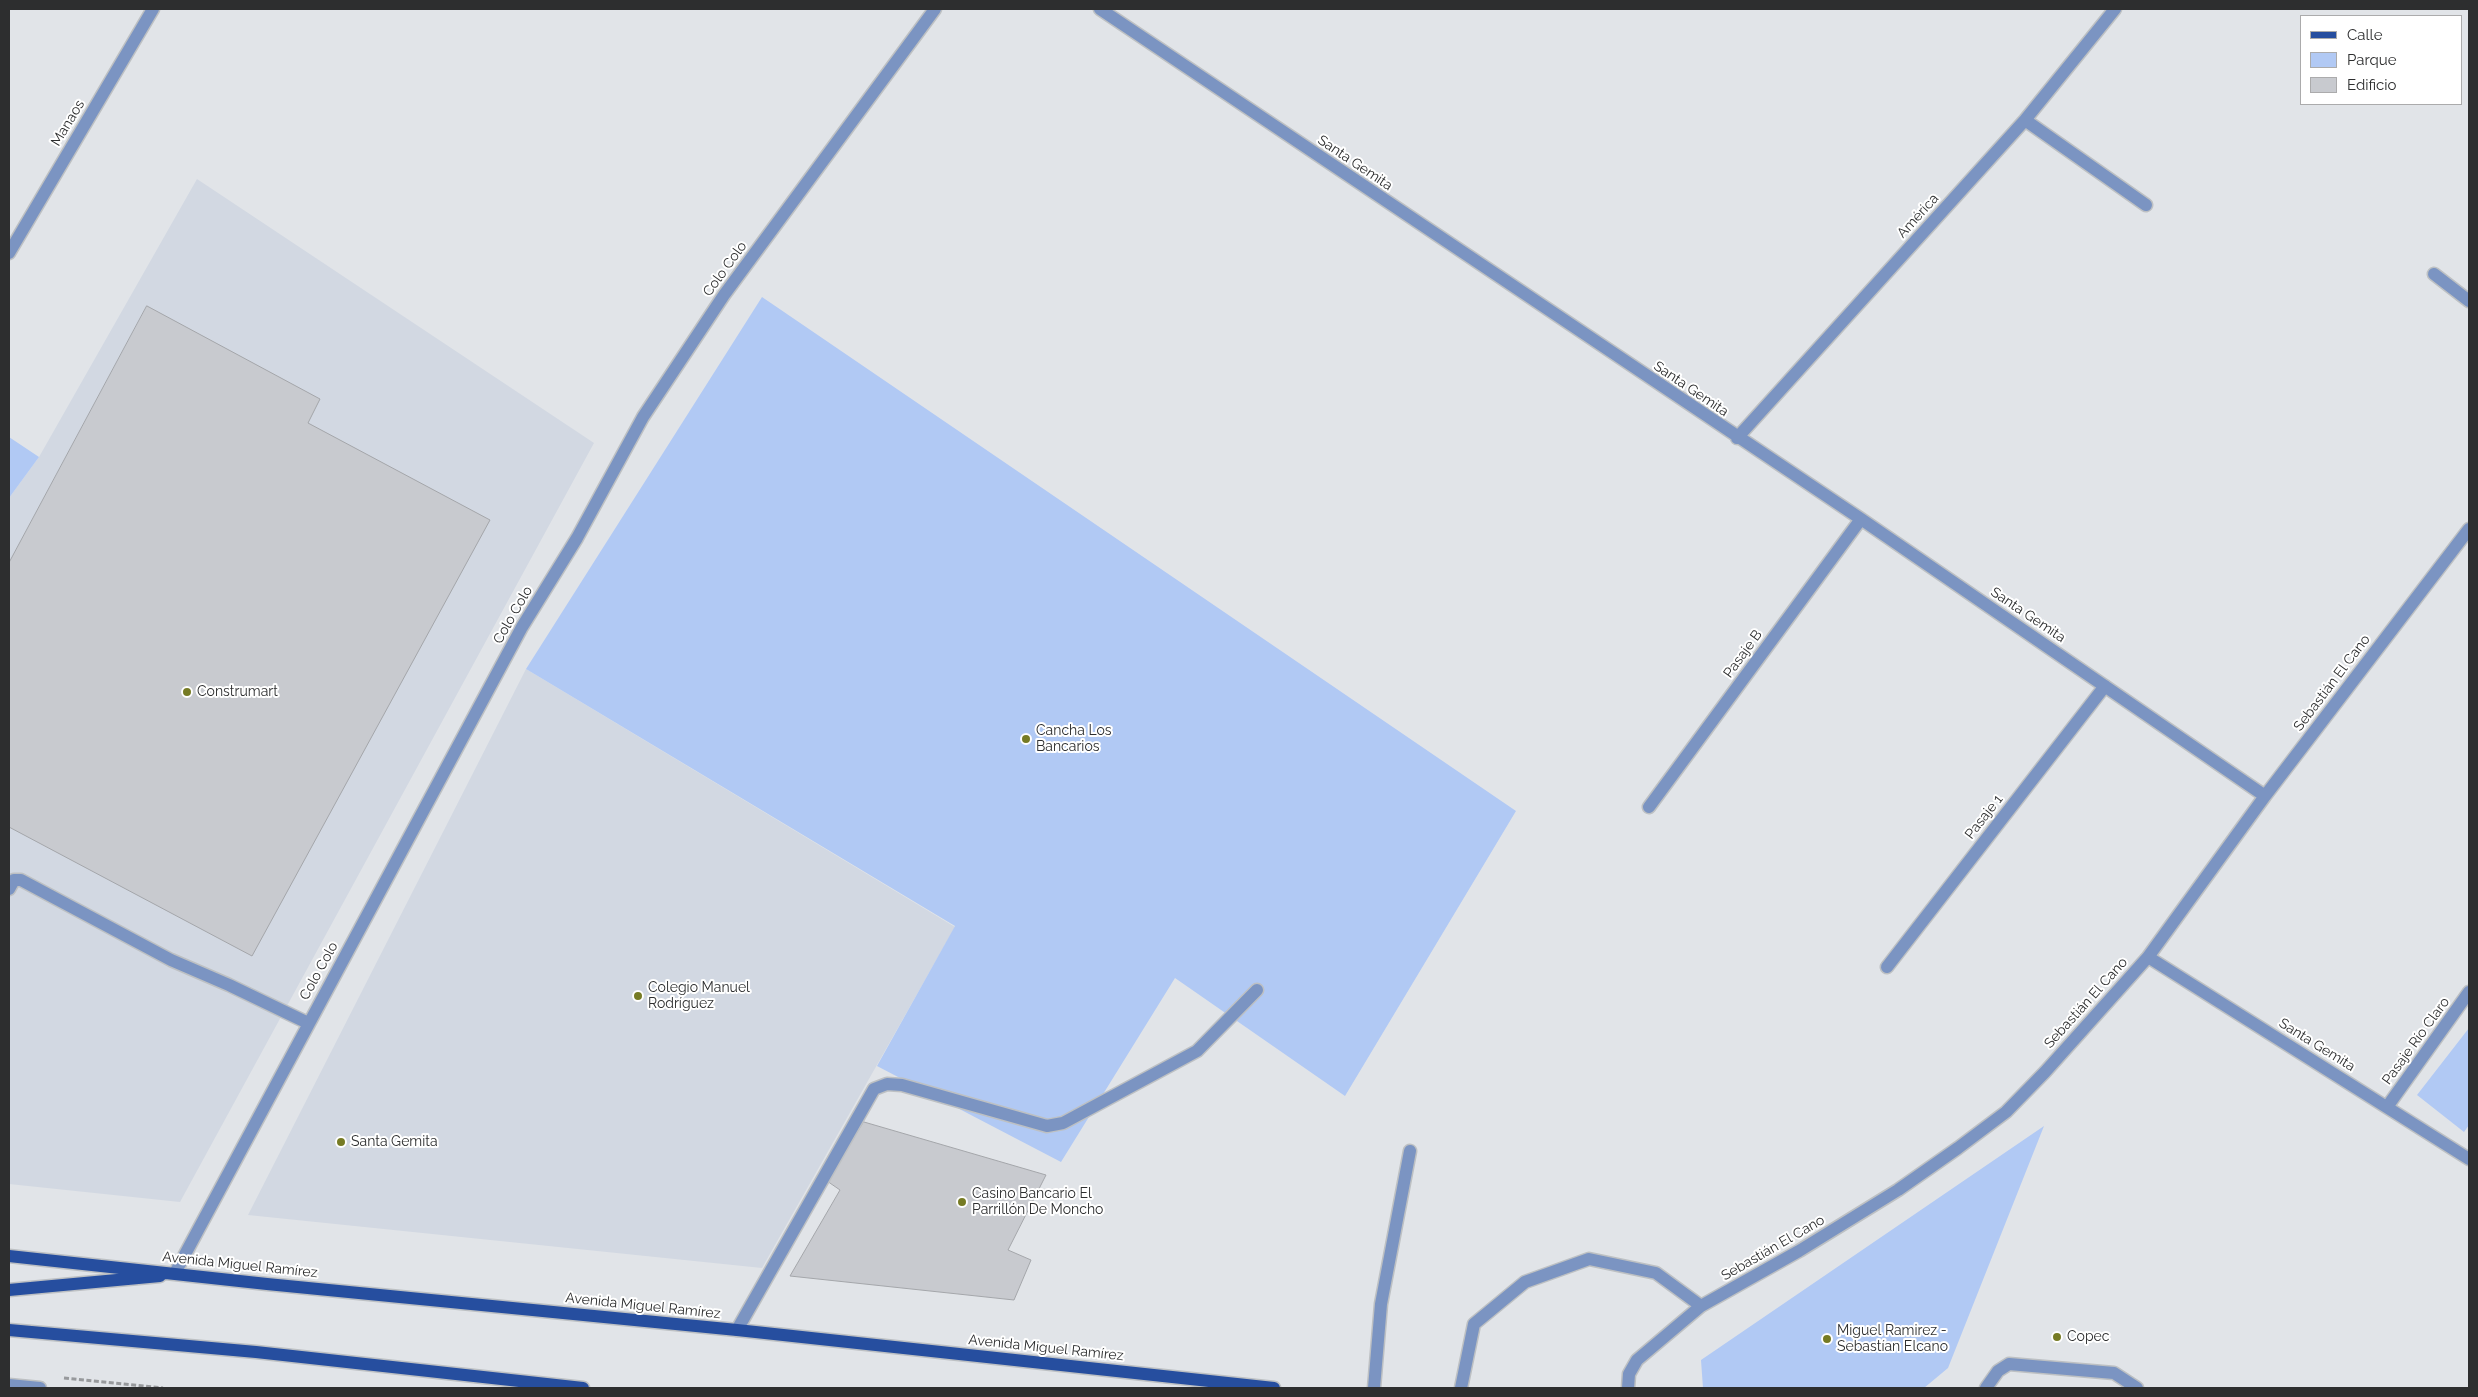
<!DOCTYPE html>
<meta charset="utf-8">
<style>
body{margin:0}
#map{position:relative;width:2478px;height:1397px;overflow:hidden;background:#e1e4e8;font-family:Raleway,sans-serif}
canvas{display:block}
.frame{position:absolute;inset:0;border:10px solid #2d2e2f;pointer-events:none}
.legend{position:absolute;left:2300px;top:15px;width:162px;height:90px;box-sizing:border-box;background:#fff;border:1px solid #ababac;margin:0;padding:6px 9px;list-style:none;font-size:15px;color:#2d2e2f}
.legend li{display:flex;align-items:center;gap:10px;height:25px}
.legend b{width:25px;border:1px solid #ababac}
</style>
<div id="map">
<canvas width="2478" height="1397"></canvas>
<div class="frame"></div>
<ul class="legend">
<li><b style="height:6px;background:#264e9f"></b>Calle</li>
<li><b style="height:14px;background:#b1c9f4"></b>Parque</li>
<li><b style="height:14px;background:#c8cacf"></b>Edificio</li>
</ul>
</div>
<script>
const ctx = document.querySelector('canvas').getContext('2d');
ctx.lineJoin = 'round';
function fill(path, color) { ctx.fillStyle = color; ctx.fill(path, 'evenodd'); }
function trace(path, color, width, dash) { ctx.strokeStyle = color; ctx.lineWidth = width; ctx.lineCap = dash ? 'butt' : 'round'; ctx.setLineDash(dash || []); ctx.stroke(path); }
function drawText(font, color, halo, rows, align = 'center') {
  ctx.font = font + ' Raleway,sans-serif'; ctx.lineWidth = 4; ctx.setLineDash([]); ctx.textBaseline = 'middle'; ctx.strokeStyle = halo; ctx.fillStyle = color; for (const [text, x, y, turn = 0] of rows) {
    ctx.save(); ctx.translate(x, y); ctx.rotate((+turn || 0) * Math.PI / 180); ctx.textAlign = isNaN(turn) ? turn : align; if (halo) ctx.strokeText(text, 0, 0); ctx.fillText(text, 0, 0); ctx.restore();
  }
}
const built = new Path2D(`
 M197 179 594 443 180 1202 9 1184V498L39 457Z
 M526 669 955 927 762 1268 248 1215Z`);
const green = new Path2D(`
 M762 297 1516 811 1345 1096 1175 978 1061 1162 877 1066 955 926 526 669Z
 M9 437 39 457 9 498Z
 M2469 1028V1125L2464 1132 2417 1095Z
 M2044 1126 1948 1368 1924 1388H1703L1701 1360Z`);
const building = new Path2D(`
 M147 306 320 399 308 423 490 520 252 956 9 827V563Z
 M864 1122 1046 1175 1008 1250 1031 1260 1014 1300 790 1276 840 1190 827 1181Z`);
const path = new Path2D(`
 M64 1378 163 1388`);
const minor = new Path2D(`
 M1100 9 1861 519 2265 796
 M2025 120 2146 205
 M9 253 153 9
 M2434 274 2469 301
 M1737 438 2025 120 2115 9
 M1649 807 1861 519
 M9 889 14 880H21L171 960 229 985 308 1023
 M2148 957 2469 1159
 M1887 967 2105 686
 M2387 1107 2469 992
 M175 1273 522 627 577 538 643 417 724 295 935 9
 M737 1330 874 1089 887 1084 902 1085 1047 1126 1063 1123 1197 1051 1257 990
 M9 1385 40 1388
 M1374 1388 1381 1304 1410 1151
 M1461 1388 1474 1324 1525 1282 1589 1259 1656 1273 1701 1306
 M1628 1388 1629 1374 1637 1360 1701 1306 1799 1251 1898 1190 1958 1148 2006 1112 2045 1072 2148 957 2265 796 2469 529
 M1986 1388 1998 1371 2009 1364 2114 1373 2137 1388`);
const major = new Path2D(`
 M9 1256 267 1284 737 1330 1274 1388
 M9 1290 160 1276
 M9 1330 256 1352 583 1388`);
const markers = [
 [187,692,5,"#767b24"],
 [1026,739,5,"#767b24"],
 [638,996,5,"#767b24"],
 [341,1142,5,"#767b24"],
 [962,1202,5,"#767b24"],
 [2057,1337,5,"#767b24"],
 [1827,1339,5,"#767b24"]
];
const streetNames = [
 ["Manaos",68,123,-59],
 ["Santa Gemita",1355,163,34],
 ["América",1918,216,-48],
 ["Colo Colo",725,269,-54],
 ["Santa Gemita",1691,389,34],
 ["Colo Colo",513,615,-60],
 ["Santa Gemita",2028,615,34],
 ["Pasaje B",1743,654,-54],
 ["Sebastián El Cano",2332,683,-53],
 ["Pasaje 1",1984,817,-52],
 ["Colo Colo",319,971,-61],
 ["Sebastián El Cano",2086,1003,-48],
 ["Pasaje Río Claro",2416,1041,-54],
 ["Santa Gemita",2317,1045,32],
 ["Sebastián El Cano",1773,1248,-30],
 ["Avenida Miguel Ramírez",240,1265,6],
 ["Avenida Miguel Ramírez",643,1306,6],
 ["Avenida Miguel Ramírez",1046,1348,6]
];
const poiNames = [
 ["Construmart",197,692],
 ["Cancha Los",1036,731],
 ["Bancarios",1036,747],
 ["Colegio Manuel",648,988],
 ["Rodríguez",648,1004],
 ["Santa Gemita",351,1142],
 ["Casino Bancario El",972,1194],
 ["Parrillón De Moncho",972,1210],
 ["Miguel Ramirez -",1837,1331],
 ["Sebastían Elcano",1837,1347],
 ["Copec",2067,1337]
];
fill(built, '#d2d8e2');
fill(green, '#b1c9f4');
fill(building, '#c8cacf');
trace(building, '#a4a6aa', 1);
trace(minor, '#bdc0c3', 15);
trace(major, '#bdc0c3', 15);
trace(path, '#97999c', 3, [5, 2.5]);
trace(minor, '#7b94c2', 12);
trace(major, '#264e9f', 12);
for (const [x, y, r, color] of markers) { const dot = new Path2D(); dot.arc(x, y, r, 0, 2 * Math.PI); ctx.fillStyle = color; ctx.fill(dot); trace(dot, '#fff', 2); }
drawText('14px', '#2d2e2f', '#fff', streetNames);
drawText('14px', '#2d2e2f', '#fff', poiNames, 'left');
</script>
